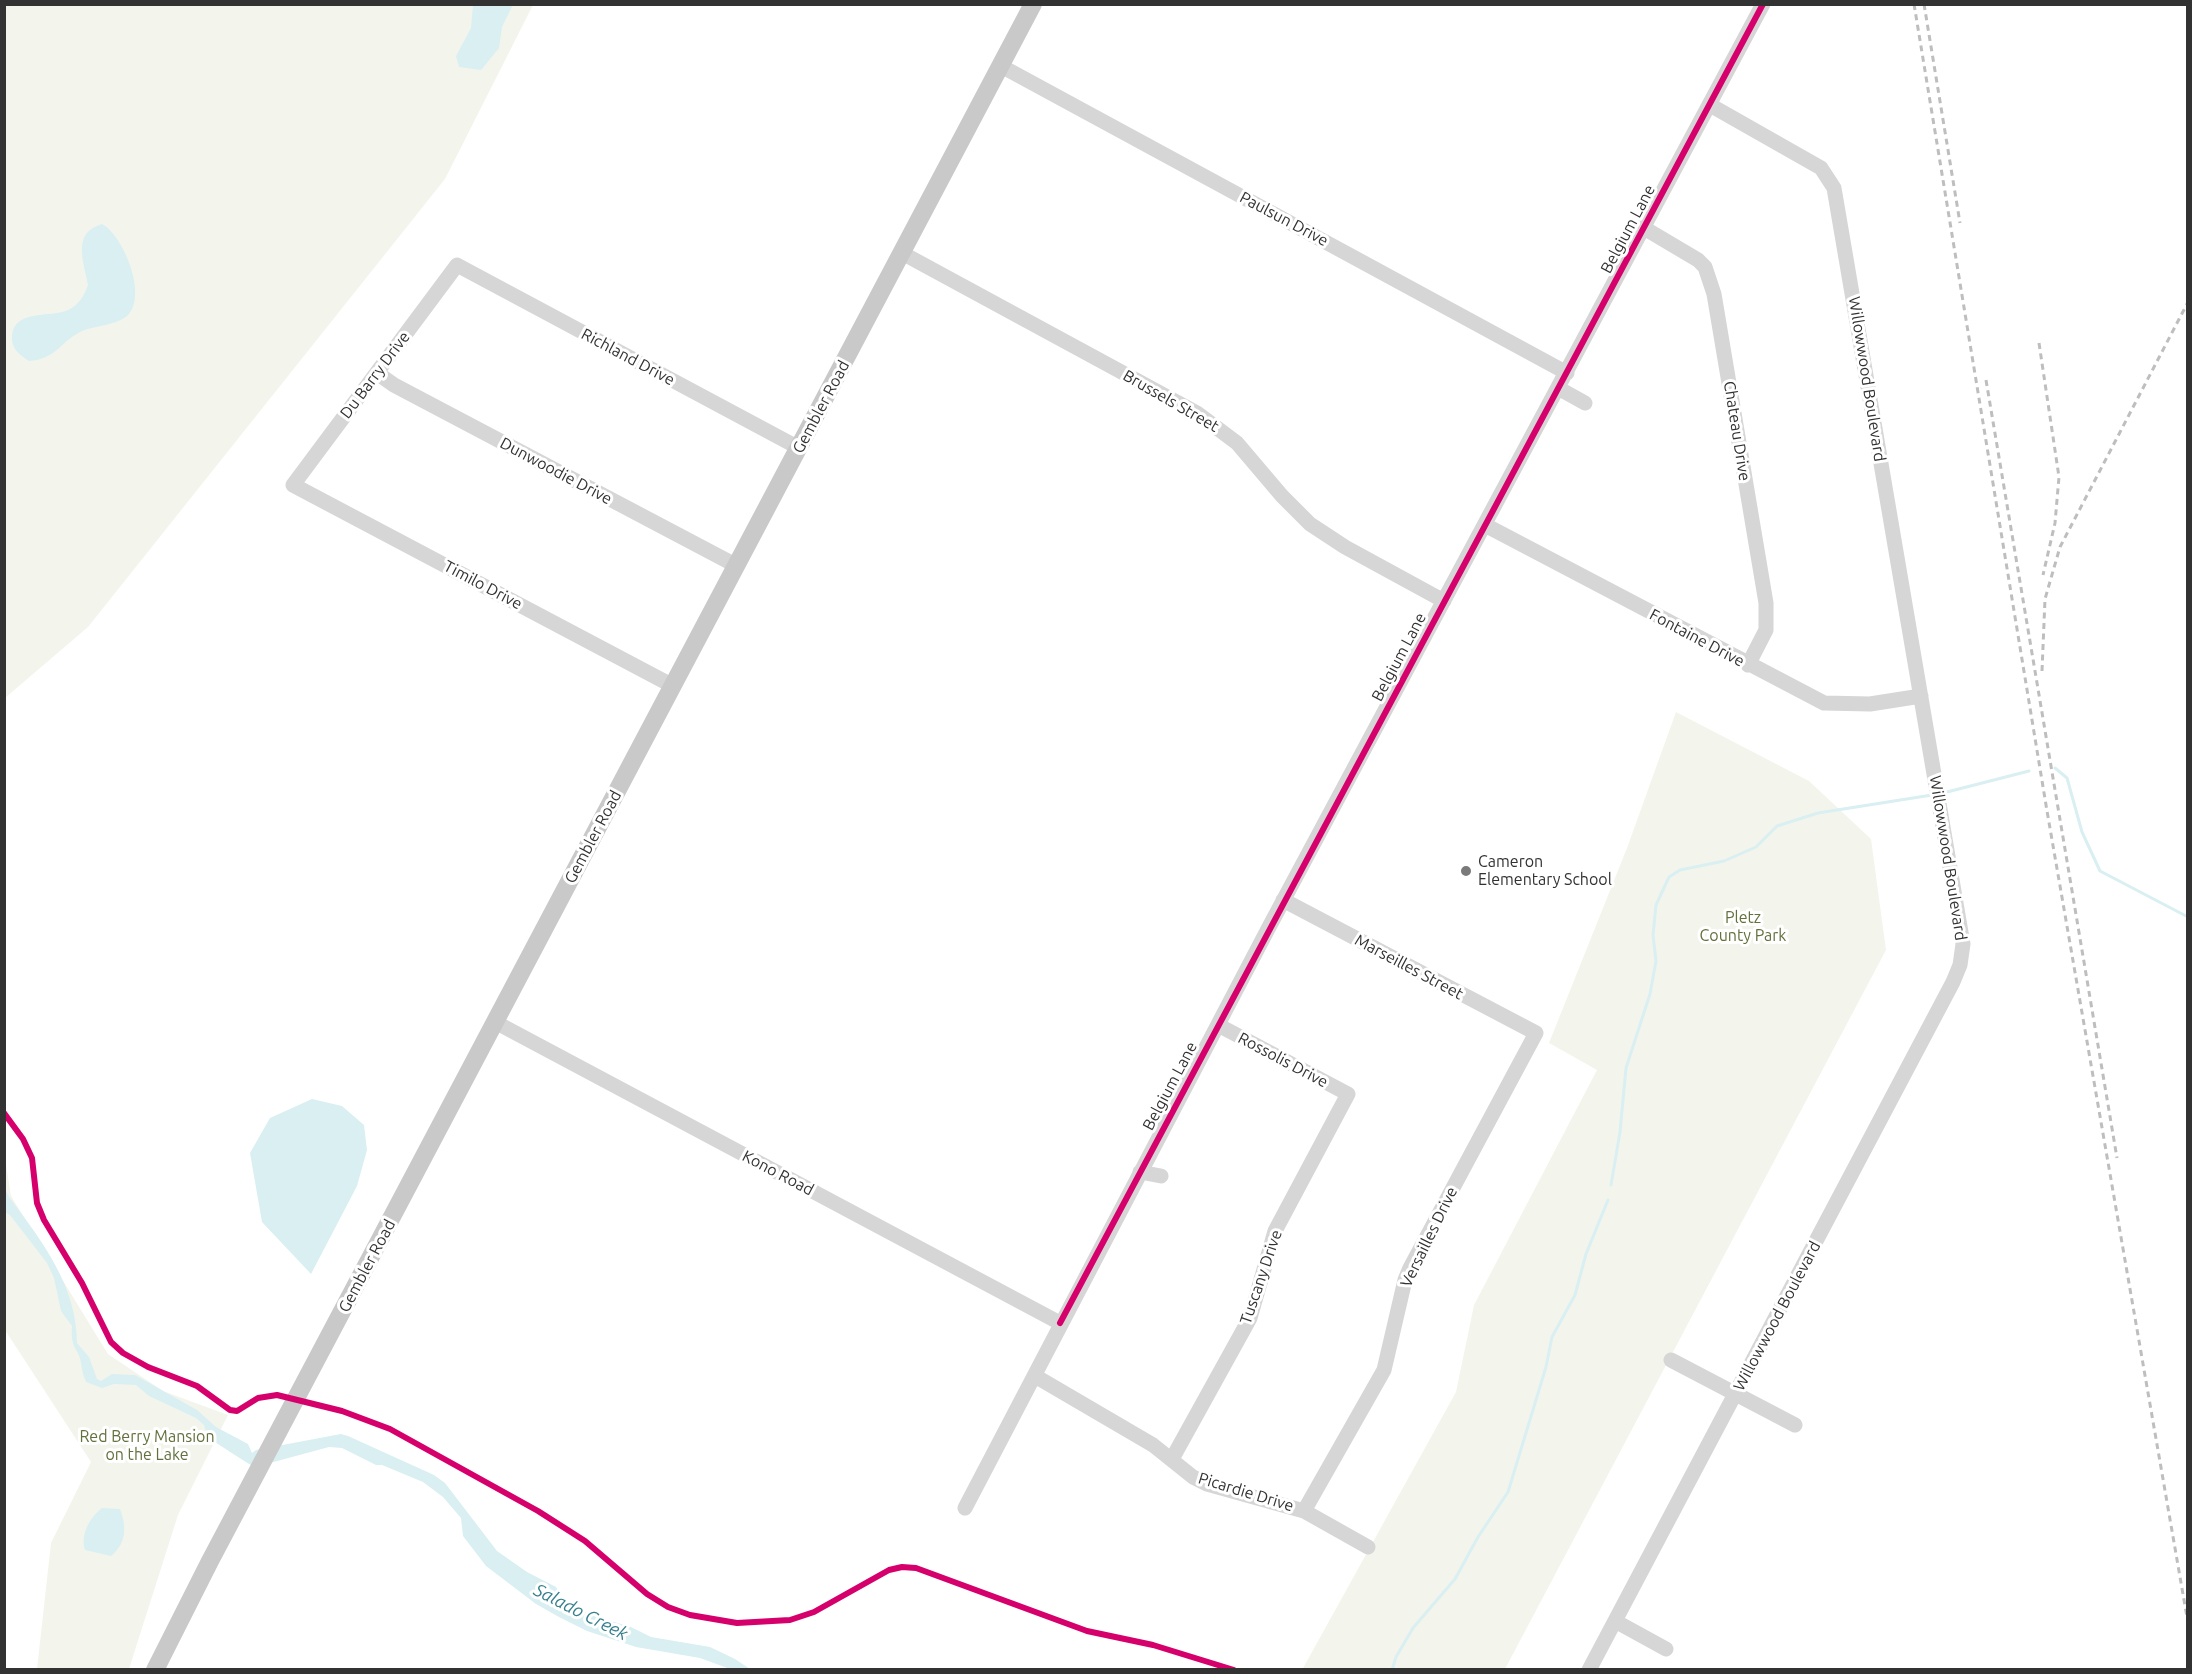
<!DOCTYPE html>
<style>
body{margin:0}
#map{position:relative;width:2192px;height:1674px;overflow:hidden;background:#fff;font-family:Ubuntu,sans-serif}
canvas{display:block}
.frame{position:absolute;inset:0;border:6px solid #323232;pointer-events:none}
</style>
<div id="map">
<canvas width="2192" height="1674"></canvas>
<div class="frame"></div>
</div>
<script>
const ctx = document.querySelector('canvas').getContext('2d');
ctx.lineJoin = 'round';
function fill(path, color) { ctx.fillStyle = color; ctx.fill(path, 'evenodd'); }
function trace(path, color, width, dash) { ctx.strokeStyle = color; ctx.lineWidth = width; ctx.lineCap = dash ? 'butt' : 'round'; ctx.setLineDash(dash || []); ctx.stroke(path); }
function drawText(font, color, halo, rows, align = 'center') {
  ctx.font = font + ' Ubuntu,sans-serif'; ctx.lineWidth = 6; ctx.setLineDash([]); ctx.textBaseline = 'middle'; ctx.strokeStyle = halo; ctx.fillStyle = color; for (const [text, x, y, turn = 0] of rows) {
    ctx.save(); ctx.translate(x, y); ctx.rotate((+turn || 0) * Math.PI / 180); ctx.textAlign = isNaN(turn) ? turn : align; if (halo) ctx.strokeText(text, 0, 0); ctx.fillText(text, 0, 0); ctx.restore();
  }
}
const green = new Path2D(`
 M5 5H533L445 179 88 627 5 698Z
 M1676 712 1809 781 1871 839 1886 950 1505 1669 1302 1670 1456 1392 1474 1305 1597 1070 1549 1043 1627 848Z
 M4 1152 11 1196 108 1354 163 1391 228 1415 178 1515 129 1669H37L51 1543 91 1462 5 1330Z`);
const water = new Path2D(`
 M473 5H513L502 27 499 48 481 70 459 67 456 56 471 28Z
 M102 224C123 235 148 295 128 315 117 326 94 325 80 332 58 344 56 359 29 361 19 354 11 349 12 335 15 309 51 318 68 310 79 305 84 296 88 285 84 262 71 233 102 224Z
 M312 1099 342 1106 364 1125 367 1150 357 1186 311 1274 262 1222 250 1153 270 1118Z
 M4 1186 9 1197C42 1241 77 1286 77 1343L89 1357 97 1379 101 1381 112 1374 135 1375 197 1410 216 1427 248 1444 252 1453 256 1450 341 1434 348 1436 434 1475 445 1483 497 1551 527 1572 556 1587 562 1597 591 1615 631 1627 651 1637 710 1647 735 1659 750 1669H730L700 1658 636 1647 587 1631 559 1617 536 1604 486 1566 463 1536 461 1518 443 1497 423 1482 382 1465H376L342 1448 329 1447 255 1467C249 1465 219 1444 208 1438L204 1425 196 1418 149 1396 136 1385 114 1384 102 1388 86 1382C83 1375 82 1370 81 1363 79 1348 70 1350 72 1326L61 1311 54 1278 47 1263 10 1215 5 1212Z
 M102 1508 120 1509C127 1527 126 1544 111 1556L85 1550C80 1535 90 1517 102 1508Z`);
const stream = new Path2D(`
 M2055 768 2067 778 2082 832 2100 871 2188 917
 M1947 792 2029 771
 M1611 1185 1620 1132 1626 1068 1650 994 1656 961 1653 935 1656 905 1669 877 1680 870 1724 861 1756 847 1777 826 1818 813 1932 795
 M1392 1670 1396 1657 1413 1628 1455 1579 1478 1537 1508 1492 1546 1367 1552 1337 1575 1295 1586 1254 1608 1200`);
const minor = new Path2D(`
 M1001 66 1567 373
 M1644 228 1698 260 1705 267 1714 294 1766 603V630L1748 665
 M902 253 1197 413 1237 443 1282 496 1310 524 1345 547 1444 601
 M377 373 394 385 737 566
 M1558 388 1585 403
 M1485 525 1824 703 1870 704 1921 696
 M673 686 293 485 457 265 799 448
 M1283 900 1536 1033 1410 1268 1405 1280 1384 1370 1304 1511
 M495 1022 1060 1323
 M1140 1172 1161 1176
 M1671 1360 1795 1425
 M1035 1376 1153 1445 1193 1477 1207 1484 1304 1511 1368 1547
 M1172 1459 1250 1318 1275 1231 1348 1094 1218 1025
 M965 1508 1268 929 1763 4
 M1615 1621 1666 1649
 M1589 1670 1953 982 1960 965 1963 944 1834 188 1821 168 1710 105`);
const major = new Path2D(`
 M155 1670 210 1561 1033 4`);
const rail = new Path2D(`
 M1914 4 2047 811 2188 1623
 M1924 4 1960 223
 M2039 343 2059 477 2055 523 2043 575
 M1986 380 2117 1158
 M2042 671 2045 599 2060 547 2188 302`);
const cycleway = new Path2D(`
 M4 1113 23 1139 32 1158 37 1203 44 1220 82 1283 111 1342 123 1353 148 1367 197 1386 230 1410 237 1411 258 1398 277 1395 342 1411 390 1429 538 1511 585 1541 647 1594 668 1607 690 1615 737 1623 790 1620 814 1612 889 1570 902 1567 916 1568 1087 1631 1153 1645 1234 1670
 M1060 1323 1763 4`);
const markers = [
 [1466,871,6,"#7a7a7a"]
];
const streetNames = [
 ["Paulsun Drive",1284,219,28],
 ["Belgium Lane",1628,229,-62],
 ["Richland Drive",628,357,28],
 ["Du Barry Drive",375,375,-53],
 ["Willowwood Boulevard",1867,379,81],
 ["Brussels Street",1171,401,30],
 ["Gembler Road",821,407,-62],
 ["Chateau Drive",1737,431,81],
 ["Dunwoodie Drive",556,471,28],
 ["Timilo Drive",483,585,28],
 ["Fontaine Drive",1697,638,28],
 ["Belgium Lane",1399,657,-62],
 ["Gembler Road",593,837,-62],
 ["Willowwood Boulevard",1948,858,81],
 ["Marseilles Street",1409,967,28],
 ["Rossolis Drive",1283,1060,28],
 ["Belgium Lane",1170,1086,-62],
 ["Kono Road",778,1173,28],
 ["Versailles Drive",1429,1237,-64],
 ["Gembler Road",367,1266,-62],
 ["Tuscany Drive",1261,1277,-71],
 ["Willowwood Boulevard",1777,1316,-62],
 ["Picardie Drive",1246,1492,17]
];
const poiNames = [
 ["Cameron",1478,862],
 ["Elementary School",1478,880]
];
const parkNames = [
 ["Pletz",1743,918],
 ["County Park",1743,936],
 ["Red Berry Mansion",147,1437],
 ["on the Lake",147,1455]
];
const waterNames = [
 ["Salado Creek",581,1612,27]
];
fill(green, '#f3f5ec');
fill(water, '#d9eff2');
trace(stream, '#d9eff2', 3);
trace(minor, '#d6d6d6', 15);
trace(major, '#c9c9c9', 18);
trace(rail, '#bebebe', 3, [6, 4.5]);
trace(cycleway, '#d6006c', 6);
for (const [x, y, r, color] of markers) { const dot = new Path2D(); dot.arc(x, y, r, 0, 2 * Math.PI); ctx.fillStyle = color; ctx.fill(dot); trace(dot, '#fff', 2); }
drawText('16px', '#323232', '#fff', streetNames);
drawText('16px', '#323232', '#fff', poiNames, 'left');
drawText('16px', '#62713c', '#fff', parkNames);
drawText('italic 18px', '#36808c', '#fff', waterNames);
</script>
